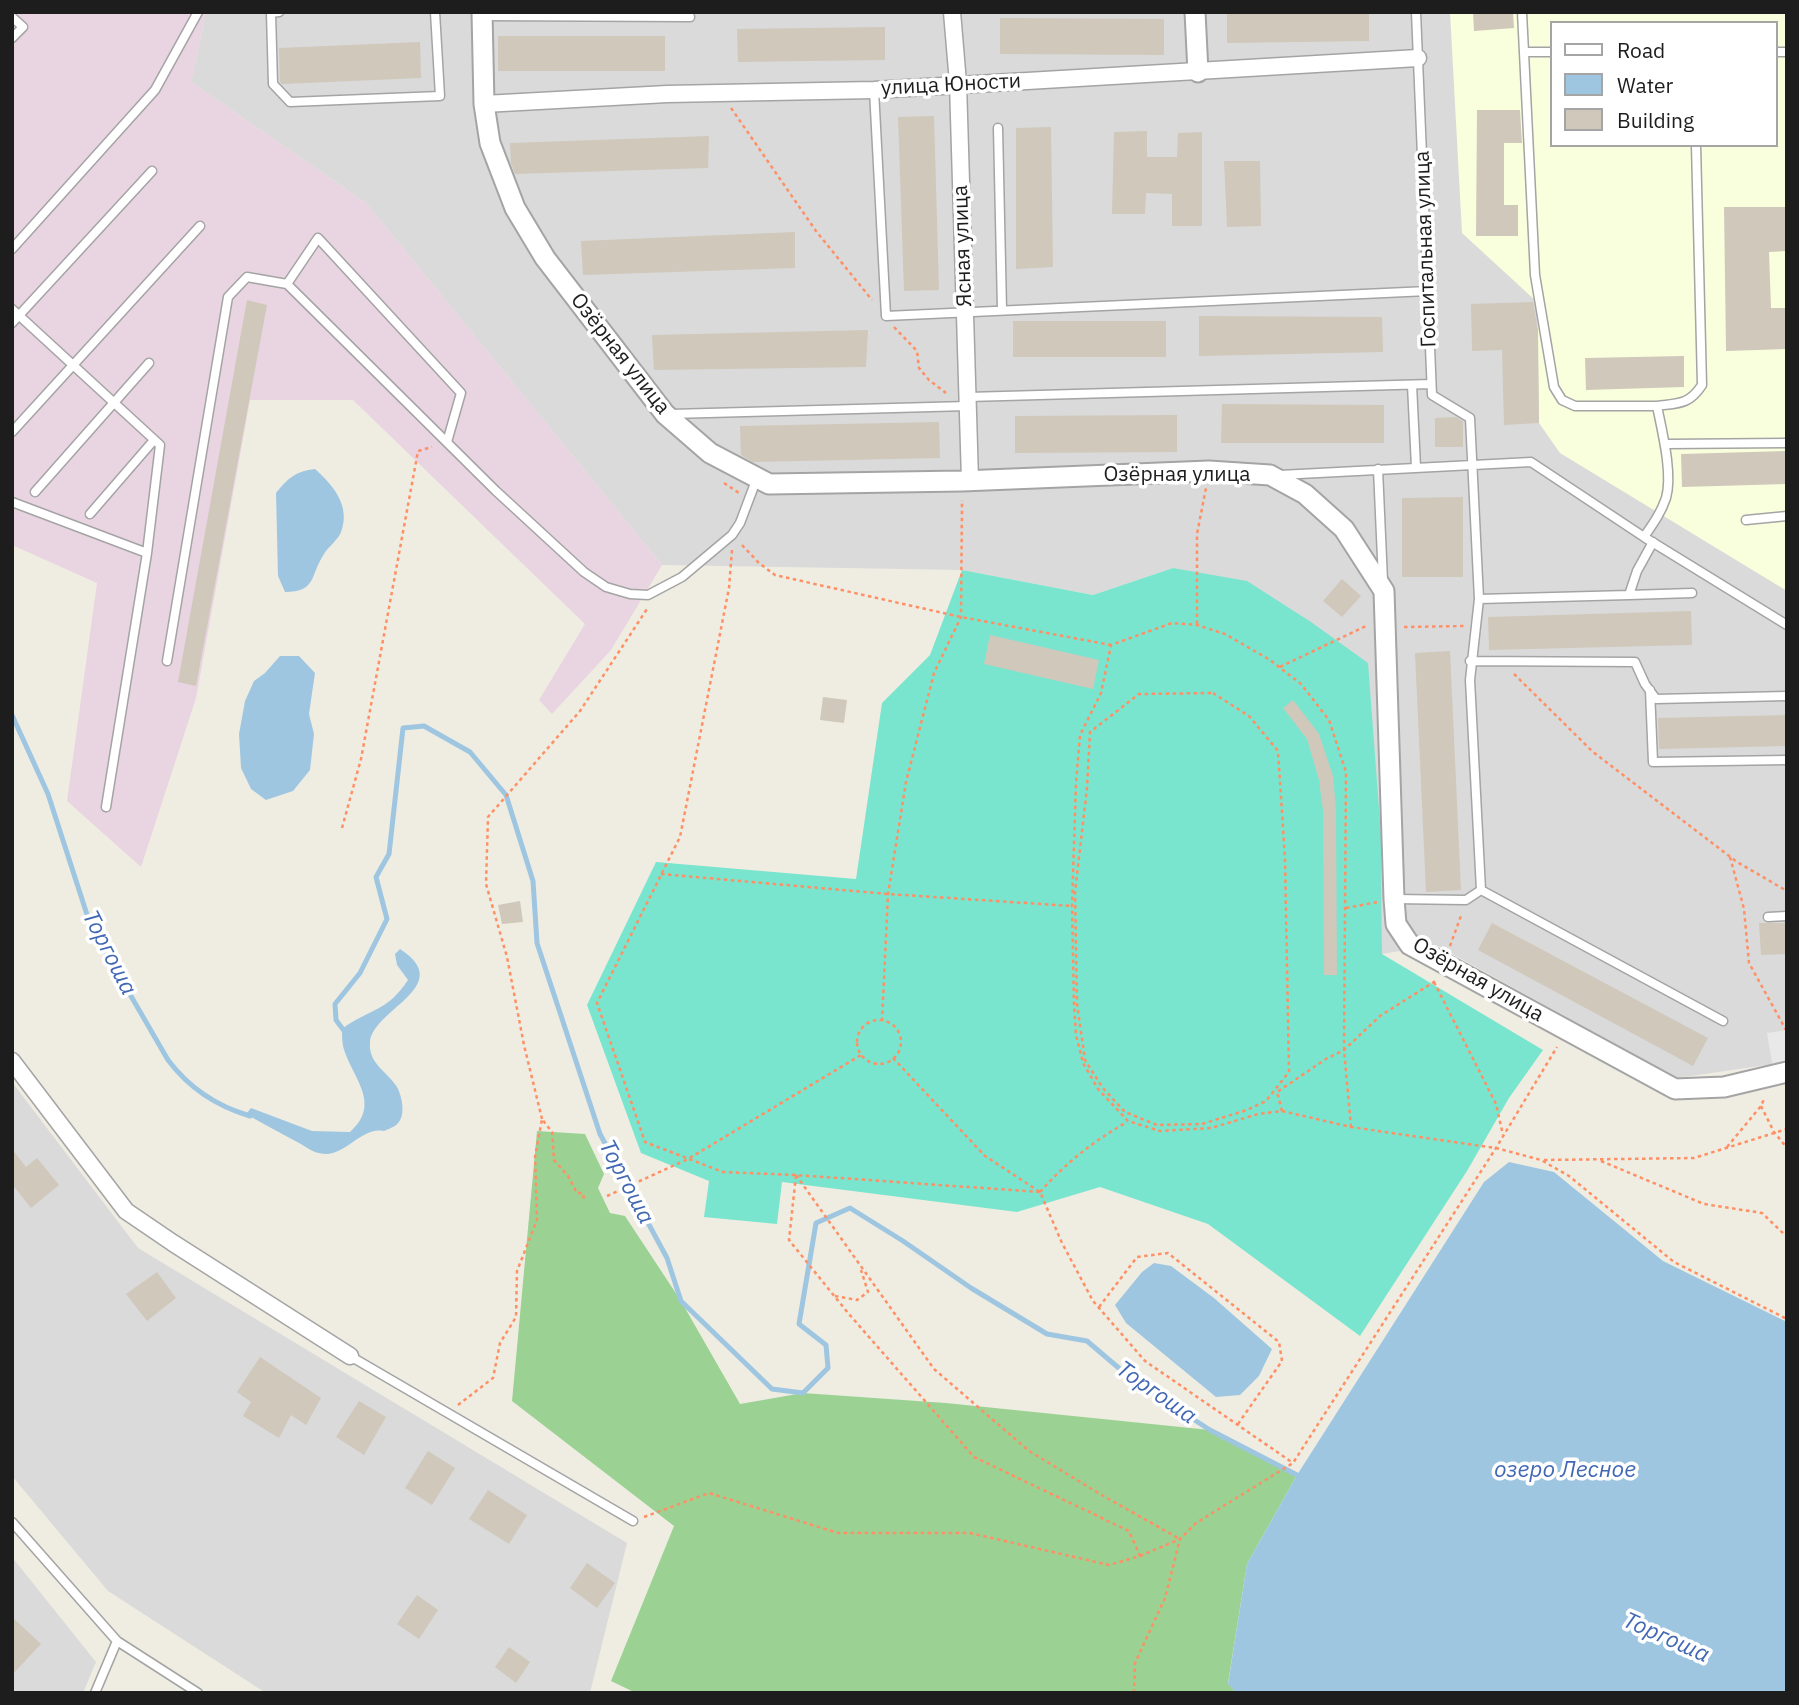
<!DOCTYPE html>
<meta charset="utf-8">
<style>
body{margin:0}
#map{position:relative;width:1799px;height:1705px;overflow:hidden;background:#efede2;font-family:"IBM Plex Sans",sans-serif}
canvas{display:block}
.frame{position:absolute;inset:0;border:14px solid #1d1d1d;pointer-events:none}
.legend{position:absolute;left:1550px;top:21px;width:228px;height:126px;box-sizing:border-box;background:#fff;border:2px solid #a5a5a5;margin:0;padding:9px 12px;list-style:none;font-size:21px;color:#1d1d1d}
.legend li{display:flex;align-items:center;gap:14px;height:35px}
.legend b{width:35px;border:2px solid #a5a5a5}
</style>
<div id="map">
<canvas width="1799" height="1705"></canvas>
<div class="frame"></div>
<ul class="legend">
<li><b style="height:9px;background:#fff"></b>Road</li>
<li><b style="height:19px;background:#9fc6e1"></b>Water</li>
<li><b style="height:19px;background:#cfc8bb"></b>Building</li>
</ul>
</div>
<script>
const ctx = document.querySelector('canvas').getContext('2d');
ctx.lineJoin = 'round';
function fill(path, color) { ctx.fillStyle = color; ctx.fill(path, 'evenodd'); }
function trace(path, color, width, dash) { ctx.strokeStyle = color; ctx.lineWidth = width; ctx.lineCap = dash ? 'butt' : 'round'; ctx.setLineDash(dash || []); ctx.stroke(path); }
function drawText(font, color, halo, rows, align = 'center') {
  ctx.font = font + ' "IBM Plex Sans",sans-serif'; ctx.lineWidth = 7; ctx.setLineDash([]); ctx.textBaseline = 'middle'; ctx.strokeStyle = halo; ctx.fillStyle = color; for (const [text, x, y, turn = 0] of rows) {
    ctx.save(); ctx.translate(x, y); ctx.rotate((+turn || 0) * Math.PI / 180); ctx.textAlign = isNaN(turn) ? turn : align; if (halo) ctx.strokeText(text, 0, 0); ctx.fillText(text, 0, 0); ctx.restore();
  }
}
const residential = new Path2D(`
 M206 12H1787V1062L1677 1078 1436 945 1382 954 1381 835 1173 568 1093 595 962 570 662 565 366 203 191 82ZM1552 23H1776V145H1552Z
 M12 1082 138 1248 627 1543 590 1693H266L108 1591 12 1476Z
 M12 1557 96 1662 83 1693H12Z`);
const industrial = new Path2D(`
 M12 12H206L191 82 366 203 662 565 611 650 552 714 539 700 585 624 353 400H250L196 698 141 867 67 801 97 583 12 545Z`);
const education = new Path2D(`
 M1450 12H1787V591L1560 453 1539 423 1537 302 1462 233ZM1552 23H1776V145H1552Z`);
const forest = new Path2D(`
 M537 1131 585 1134 604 1174 598 1188 610 1213 625 1216 681 1301 740 1404 803 1393 946 1403 1210 1430 1297 1475 1247 1564 1228 1683 1237 1693H636L611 1681 674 1526 512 1401Z`);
const pitch = new Path2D(`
 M1173 568 1247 581 1311 622 1368 663 1381 835 1382 954 1543 1050 1509 1098 1467 1171 1360 1336 1208 1224 1100 1187 1017 1212 782 1182 777 1224 704 1217 709 1181 641 1153 587 1005 656 862 856 879 882 703 930 655 962 570 1093 595Z`);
const parking = new Path2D(`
 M1787 1030V1072L1774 1074 1767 1033Z`);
const water = new Path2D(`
 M315 469C333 485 351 506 341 532 338 540 329 546 324 554 310 575 317 592 285 592L278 576 276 493C288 478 296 471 315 469Z
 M280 656H299L315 673 309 714 314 734 310 770 293 791 266 800 251 789 241 768 239 734 245 701 254 681 265 673Z
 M400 949C457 986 373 1009 370 1042 368 1064 388 1072 397 1087 402 1096 406 1115 398 1123 395 1127 388 1129 384 1131 360 1126 344 1160 319 1153 312 1152 305 1146 299 1143 281 1133 263 1124 246 1114L251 1108 312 1131 350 1132C383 1103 351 1077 343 1046 342 1040 342 1034 342 1029 370 1008 386 1013 408 980L397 965 395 954Z
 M1509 1162 1554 1172 1663 1261 1787 1322V1693H1237L1228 1684 1247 1564 1297 1475 1484 1182Z
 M1154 1263 1171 1266 1214 1298 1272 1349 1259 1376 1240 1395 1216 1397 1126 1323 1115 1305 1142 1272Z`);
const stream = new Path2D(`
 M12 715 48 794 91 927 168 1060C189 1088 216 1106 250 1116
 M345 1032 336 1020 335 1004 360 973 387 919 376 877 389 854 403 728 424 726 470 752 506 795 533 881 537 943 600 1134 667 1258 681 1301 772 1389 803 1393 828 1368 826 1345 799 1324 816 1223 850 1208 903 1241 971 1288 1047 1334 1087 1341 1134 1381 1210 1430 1297 1475`);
const building = new Path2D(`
 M1227 12H1369V41L1227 43Z
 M1473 12H1513L1514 28 1474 31Z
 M1000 18 1164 19V55L1000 54Z
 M885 27V60L738 62 737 29Z
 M498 36H665V71H498Z
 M420 42 421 78 282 84 280 82 279 48Z
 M1477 110H1520L1522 143H1504V205H1518V236H1476Z
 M934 116 939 290 904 291 898 117Z
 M1051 127 1053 267 1016 269V128Z
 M1147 131V157H1177L1178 133 1202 132V226H1172V194L1146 193 1145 214H1112L1114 132Z
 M709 136 708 168 515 174 511 163 510 143Z
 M1224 161H1260L1261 226 1227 227Z
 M1724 207H1787V251L1769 252 1771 308H1787V349L1726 351Z
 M795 232V268L583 275 581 241Z
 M247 300 267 305 196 686 178 682Z
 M1533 302 1538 330 1539 423 1504 425 1502 350 1472 351 1471 304Z
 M1199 316 1382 317 1383 352 1199 356Z
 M1013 321H1166V357H1013Z
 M868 330 866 367 654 370 652 335Z
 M1684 356V387L1586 390 1585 358Z
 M1222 404 1384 405V443H1221Z
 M1177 415V452L1015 453V416Z
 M1456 417 1463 421V447H1435V418Z
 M939 422 940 458 753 462 741 455 740 426Z
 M1787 451V484L1682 487 1681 454Z
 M1463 497V577H1402V498Z
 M1342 579 1361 596 1342 617 1323 601Z
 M1691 611 1692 645 1489 650 1488 617Z
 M990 635 1099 660 1093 689 984 664Z
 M1450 651 1461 890 1426 892 1415 653Z
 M823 697 847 700 844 723 820 720Z
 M1293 700 1319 734 1333 776 1336 811 1337 975H1324L1323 811 1319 780 1307 739 1283 708Z
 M1787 715V746L1659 749 1658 718Z
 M520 901 523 922 502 924 498 905Z
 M1492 923 1708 1038 1693 1066 1478 950Z
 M1759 923H1787V954L1761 955Z
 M12 1149 26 1167 37 1158 59 1185 31 1208 12 1184Z
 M157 1272 176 1298 147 1321 126 1294Z
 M260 1357 321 1398 306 1425 291 1415 279 1438 243 1416 251 1402 237 1392Z
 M359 1401 386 1417 364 1455 336 1437Z
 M428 1451 455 1468 432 1505 405 1488Z
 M488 1490 527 1515 509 1544 469 1519Z
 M587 1563 615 1583 597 1608 570 1588Z
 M417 1595 438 1610 419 1639 397 1624Z
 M12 1617 41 1644 12 1675Z
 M509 1647 530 1662 516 1683 495 1667Z`);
const path = new Path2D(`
 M731 108 816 231 872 300
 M894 327 917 351 919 368 929 380 946 393
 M724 483 739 493
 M742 545 759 563 775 575 961 617 1111 645
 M732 550 729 588 680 837 597 1003 645 1142 723 1172 796 1175 1040 1192
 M1197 624V534L1206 488
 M1404 627 1464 626
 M1280 667 1368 625
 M1514 674 1593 752 1737 862 1787 891
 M1213 693 1249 716 1278 751 1285 859 1289 1072 1266 1101 1247 1110 1202 1124 1157 1125 1125 1112 1102 1087 1085 1060 1077 1004 1075 892 1087 788 1090 732 1139 694Z
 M342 828 361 759 418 451 432 447
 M1730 857 1744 909 1749 963 1786 1030
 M661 874 888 894 1072 906
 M1346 908 1378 902
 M1450 946 1462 913
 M1434 982 1496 1104 1503 1135
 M857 1042a22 22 0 1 1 44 0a22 22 0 1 1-44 0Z
 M882 1021 888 894 906 782 934 673 961 617 962 500
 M893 1058 985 1156 1040 1192 1062 1243 1093 1301 1145 1361 1293 1463
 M1761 1106 1774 1132 1787 1148
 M1282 1111 1277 1092 1326 1059 1344 1050 1380 1016 1434 982 1436 978
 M542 1119 524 1045 507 957 486 884 488 817 580 711 647 609
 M1351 1127 1344 1050 1346 772 1329 720 1301 684 1270 660 1225 634 1197 625 1172 623 1111 645 1101 693 1080 735 1076 783 1072 906 1074 1005 1076 1035 1083 1063 1098 1089 1128 1121 1160 1131 1211 1128 1258 1114 1282 1111 1351 1127 1496 1148 1541 1160 1569 1176 1674 1262 1787 1319
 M1727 1147 1761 1106 1765 1097
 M1544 1160 1694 1158 1787 1129
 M1601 1161 1704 1204 1762 1213 1787 1237
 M796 1175 934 1369 1029 1451 1105 1497 1180 1539
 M1040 1192C1068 1161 1091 1143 1127 1122
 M607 1196 688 1159 861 1055
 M835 1296 857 1300 868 1292 861 1270
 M1099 1307 1137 1257 1168 1253 1279 1342 1282 1361 1238 1424
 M458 1405 493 1378 500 1343 516 1317 517 1271 537 1220 535 1157 542 1119 552 1132 554 1160 568 1176 577 1193H583L584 1201
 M644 1517 709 1493 838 1533H970L1109 1565 1140 1556 1129 1531 974 1457 848 1313 789 1240 796 1175
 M1140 1556 1180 1539
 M1134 1693 1135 1663 1165 1598 1180 1539 1196 1523 1293 1463 1496 1148 1557 1047`);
const service = new Path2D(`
 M279 12 271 13 273 84 290 102 440 96 435 12
 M1522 12 1535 275 1554 387 1562 400 1575 406H1657
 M482 16 690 17
 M12 17 23 27 12 38
 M1524 52H1552
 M1776 52H1787
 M874 90 886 316 1428 291
 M998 128 1002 310
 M12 249 155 90 198 12
 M287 284 318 238 461 393 447 442
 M12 309 160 445 147 553
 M12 323 152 171
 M1412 385 1416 467
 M968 397 1431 384
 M671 414 968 406
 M12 432 200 226
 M1666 444 1787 443
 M1378 469 1383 581
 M1280 475 1531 462 1644 537 1787 625
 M35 492 149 363
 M12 502 147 553 106 807
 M90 514 154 440
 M1746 520 1787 516
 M1644 537C1653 524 1661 513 1666 498 1673 474 1662 431 1657 406 1678 403 1689 405 1702 385L1696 145
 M1629 595 1692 593
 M1479 599 1629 595 1637 571 1653 542
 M167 661 228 297 247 277 287 284 496 491 584 572 606 587 630 594 648 595 682 577 732 535 740 523 757 478
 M1470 661 1635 662 1645 684 1656 699 1787 696
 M1650 690 1653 762 1787 760
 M1481 890 1723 1021
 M1394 899 1466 900 1481 890 1470 680 1479 599 1470 418 1432 395 1416 12
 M1768 917 1787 916
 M350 1356 633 1521
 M12 1522 117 1641 198 1693
 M95 1693 117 1641`);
const minor = new Path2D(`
 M952 12 958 83 970 480
 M484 104 667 94 874 90 1418 58
 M12 1061 126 1211 173 1243 350 1356`);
const tertiary = new Path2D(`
 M482 12 484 104 490 143 515 208 545 258 665 414 710 453 769 484 962 481 1209 471 1270 475 1305 494 1344 529 1384 591 1394 899 1396 924 1410 945 1675 1089 1724 1087 1787 1072
 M1195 12 1198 72`);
const streetNames = [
 ["улица Юности",951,85,-3],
 ["Ясная улица",963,246,-92],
 ["Госпитальная улица",1426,249,-92],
 ["Озёрная улица",620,354,52],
 ["Озёрная улица",1177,475],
 ["Озёрная улица",1478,980,30]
];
const waterNames = [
 ["Торгоша",109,953,63],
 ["Торгоша",626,1182,62],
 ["Торгоша",1156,1393,35],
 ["озеро Лесное",1565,1470],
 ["Торгоша",1666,1638,24]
];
fill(residential, '#dbdada');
fill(industrial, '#e9d4e1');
fill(education, '#f9ffdc');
fill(forest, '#9bd294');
fill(pitch, '#7ae5ce');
fill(parking, '#e9e9e9');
fill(water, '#9fc6e1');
trace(stream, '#9fc6e1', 5);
fill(building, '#cfc8bb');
trace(service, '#a4a4a4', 11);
trace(minor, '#a4a4a4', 19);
trace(tertiary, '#a4a4a4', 23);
trace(path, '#ff8f64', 2.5, [3.5, 3.5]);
trace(service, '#fff', 8);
trace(minor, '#fff', 16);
trace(tertiary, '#fff', 19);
drawText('21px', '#1d1d1d', '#fff', streetNames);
drawText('italic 23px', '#4268b4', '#fff', waterNames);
</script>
